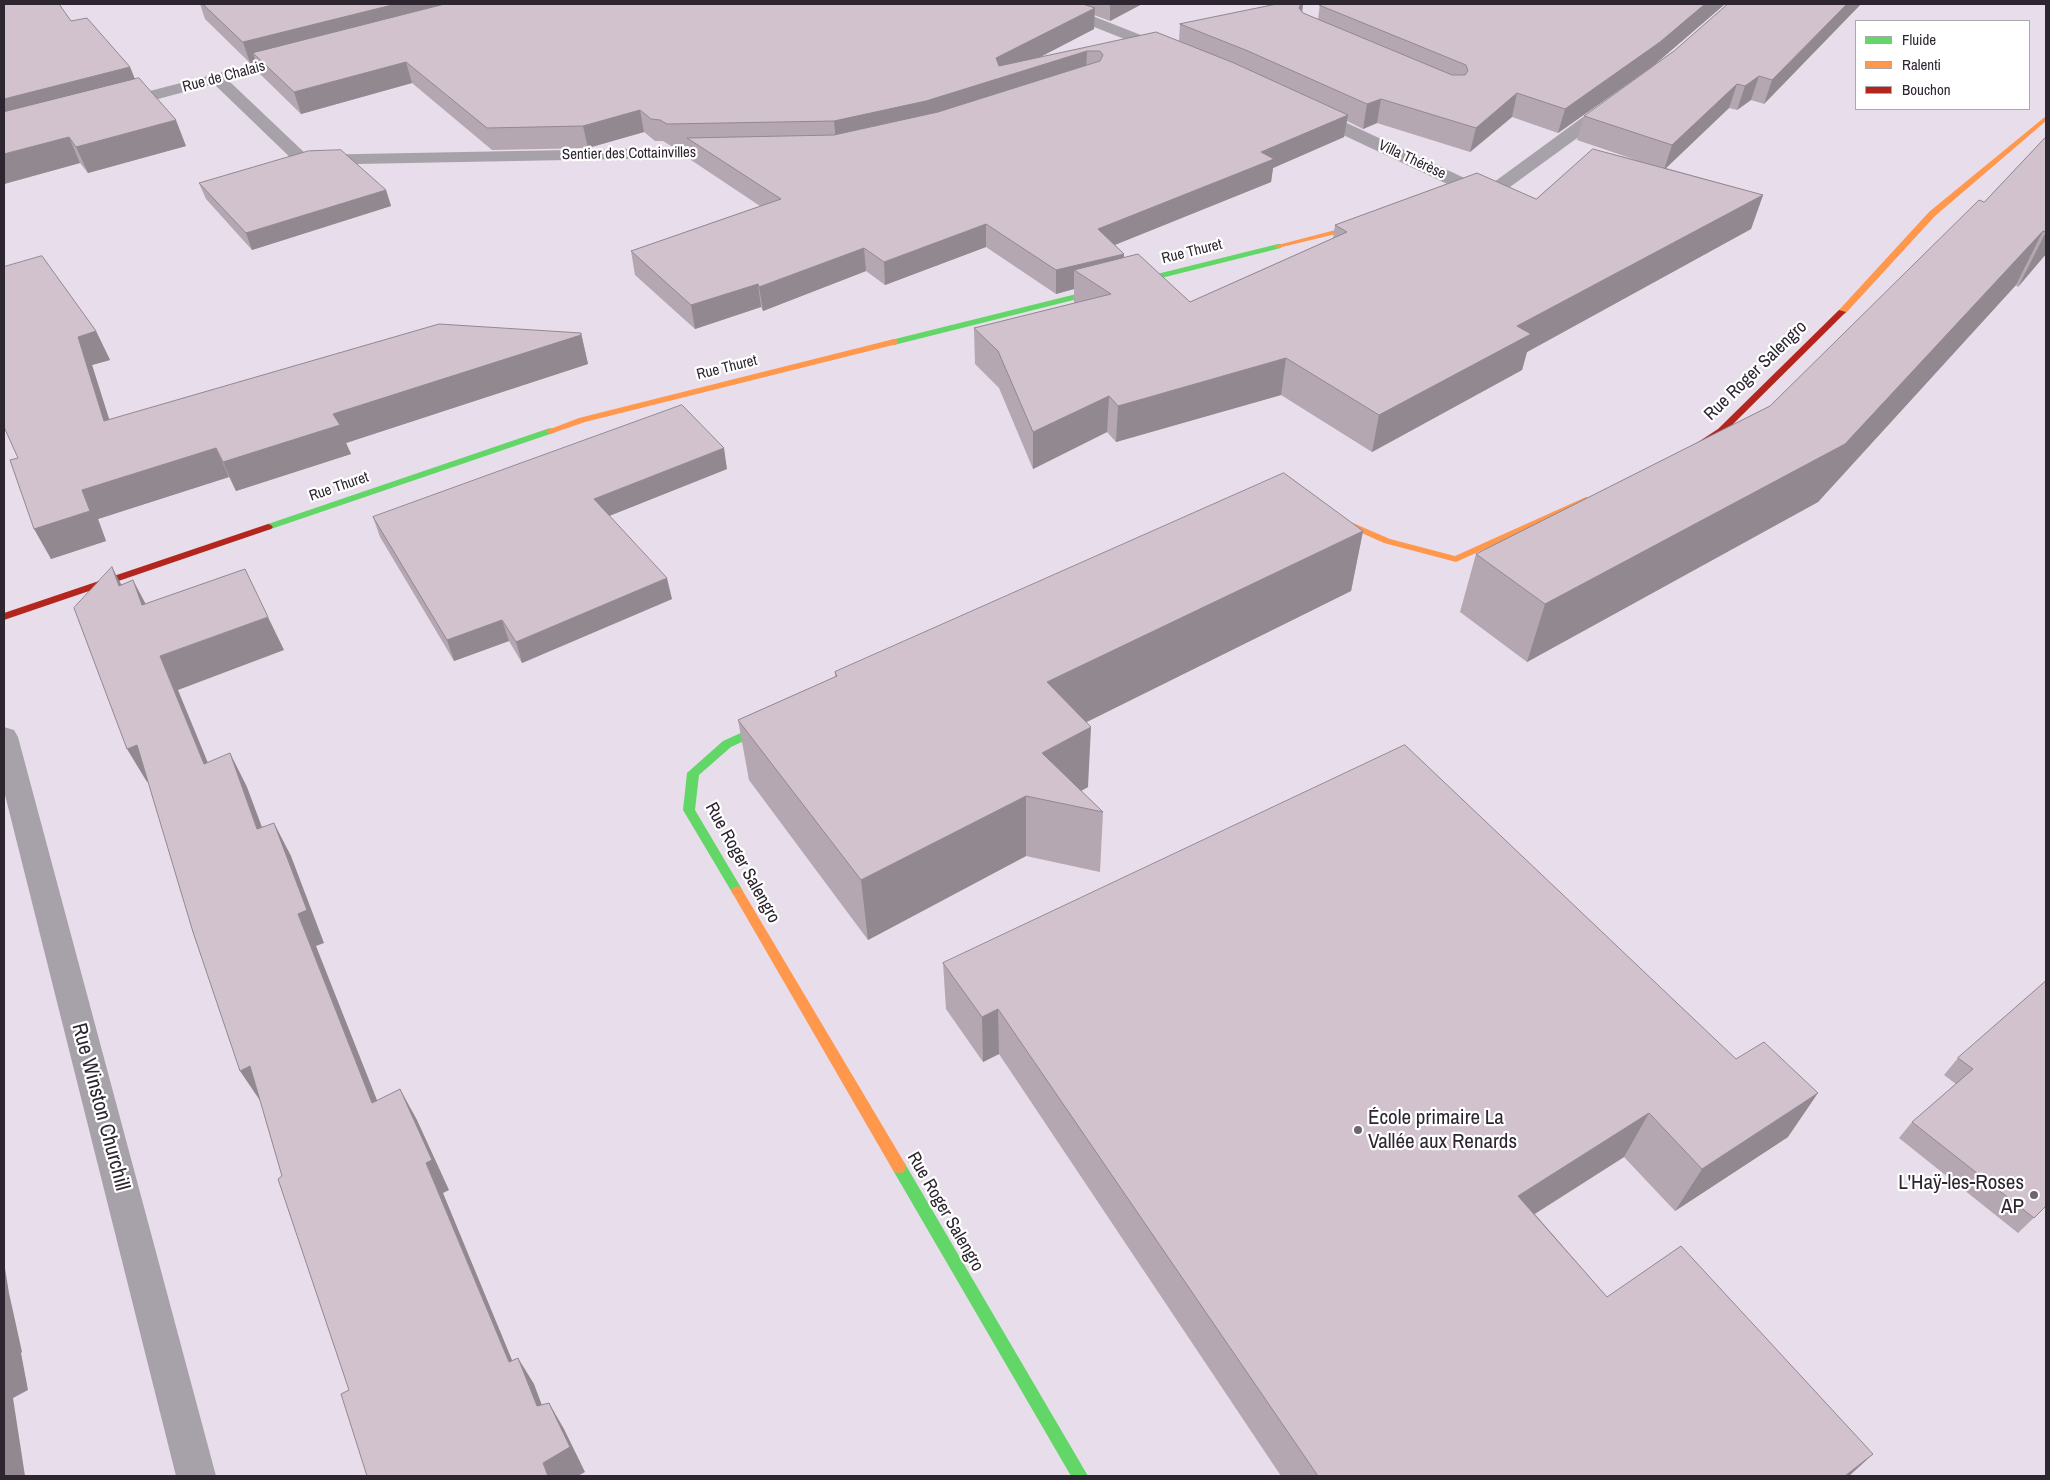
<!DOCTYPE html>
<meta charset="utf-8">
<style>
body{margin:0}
#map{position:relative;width:2050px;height:1480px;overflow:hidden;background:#e8ddea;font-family:"Archivo Narrow",sans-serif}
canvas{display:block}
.frame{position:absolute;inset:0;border:5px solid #2d252f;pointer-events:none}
.legend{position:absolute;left:1855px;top:20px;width:175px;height:90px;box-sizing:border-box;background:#fff;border:1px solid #aba8ac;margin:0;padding:6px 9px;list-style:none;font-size:15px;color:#2d252f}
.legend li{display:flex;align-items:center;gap:10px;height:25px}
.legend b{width:25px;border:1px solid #aba8ac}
</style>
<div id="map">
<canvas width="2050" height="1480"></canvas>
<div class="frame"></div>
<ul class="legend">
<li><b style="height:6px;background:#63d668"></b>Fluide</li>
<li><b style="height:6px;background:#ff974d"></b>Ralenti</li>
<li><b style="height:6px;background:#b3261e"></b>Bouchon</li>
</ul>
</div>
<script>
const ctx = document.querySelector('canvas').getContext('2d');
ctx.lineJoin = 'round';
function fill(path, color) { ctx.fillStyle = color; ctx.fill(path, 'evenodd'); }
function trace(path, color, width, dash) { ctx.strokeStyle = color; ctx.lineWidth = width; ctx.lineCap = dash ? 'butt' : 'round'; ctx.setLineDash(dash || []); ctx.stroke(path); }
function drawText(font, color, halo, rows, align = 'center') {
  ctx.font = font + ' "Archivo Narrow",sans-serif'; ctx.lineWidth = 4.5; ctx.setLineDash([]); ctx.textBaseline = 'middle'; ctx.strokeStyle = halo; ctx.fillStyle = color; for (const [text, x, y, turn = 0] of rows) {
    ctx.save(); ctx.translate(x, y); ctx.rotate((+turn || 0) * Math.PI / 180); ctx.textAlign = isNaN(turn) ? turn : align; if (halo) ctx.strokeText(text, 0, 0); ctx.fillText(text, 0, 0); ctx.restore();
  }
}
const street = new Path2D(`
 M1042 4H1062L1174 48 1176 51 1174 54H1162L1044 7Z
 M293 54 299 56 301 59 299 62 229 81 307 155 726 147 732 148 735 152 732 156 726 157 303 165 297 164 214 84 117 110 111 109 109 105 111 101Z
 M1611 100 1617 101 1619 105 1617 109 1499 195 1493 196 1462 191 1305 117 1303 113 1305 109H1317L1473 182 1490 185 1605 101Z
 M4 727 14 730 18 737 216 1476H176L4 791Z`);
const fast = new Path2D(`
 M1278 244H1281V248L894 345 890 342 891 340Z
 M550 428 553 429V433L271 529 268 530 263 527 265 525Z
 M774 718 778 719 780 722 778 725 731 747 699 775 695 810 743 891 741 894 737 896 733 894 683 810 687 773 723 741Z
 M899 1161 904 1162 1088 1476H1071L894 1172 892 1167 894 1162Z`);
const slow = new Path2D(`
 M2046 116V121L1935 216 1845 314H1839V310L1929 212Z
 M1370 221 1374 223 1373 225 1278 248 1274 246Z
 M894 339 897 340V344L585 422 550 434 545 431 579 418Z
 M1586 497 1589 498V502L1456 562 1384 543 1324 516 1326 514H1332L1390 539 1455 556Z
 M737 886 741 888 904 1162 906 1167 904 1172 899 1173 894 1172 733 894 731 891 733 888Z`);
const jam = new Path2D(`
 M1839 310 1846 312 1724 433 1695 452H1689V448L1718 429Z
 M268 524 271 525 273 527 271 529 4 620V613Z`);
const wall = new Path2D(`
 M4 4 71 21 130 67 135 79 186 146 88 173 80 163 4 184Z
 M200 4H1142L1110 21 1094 15V29L1040 57 1156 32 1179 41 1180 24 1277 4H1303L1302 11 1303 13 1318 19 1320 4H1725L1653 66 1558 133 1512 117 1470 152 1377 123 1363 129 1347 121 1344 137 1273 168 1271 182 1115 245 1124 254V258L1138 254 1190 302 1333 238 1335 225 1477 173 1536 199 1593 149 1636 160 1577 140 1584 116 1674 51 1728 4H1861L1764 104 1751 100 1737 110 1729 108 1666 168 1763 195 1751 229 1527 352 1522 370 1372 452 1281 395 1116 442 1107 432 1033 469 999 388 975 364 974 328 1074 303V289L1056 294 986 247 885 285 866 271 763 311 761 307 695 329 635 275 631 251 760 206 691 160 689 146H671L663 141H655L644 132 588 148 492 150 412 83 301 114 260 74 256 62 250 63 205 19Z
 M2046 137V254L2018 287 2016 285 1818 502 1527 662 1460 612 1476 554 1770 406 1984 202Z
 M199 183 386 190 391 206 252 250 206 199Z
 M96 331 110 360 92 365 109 420 581 333 588 364 346 443 351 454 236 491 229 477 98 519 106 541 51 559 18 458Z
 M727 469 609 516 672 599 522 663 509 641 454 661 380 537 373 517Z
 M1363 531 1351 591 1087 722 1088 787 1081 791 1103 812 1100 872 1026 856 868 940 749 780 738 720 835 677V672Z
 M943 963 1788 1137 1675 1211 1624 1157 1535 1214 1607 1297 1873 1454 1849 1476H1281L999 1054 983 1062 946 1009Z
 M2046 981V1206L2018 1233 1899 1138 1912 1122 1956 1084 1944 1075 1958 1058Z`);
const shadedWall = new Path2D(`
 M396 4H480L253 53 256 62 250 63 243 42Z
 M1110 4H1142L1110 21Z
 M1301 4H1303L1301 21 1299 8Z
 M1705 4H1725L1653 66 1558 133 1565 109Z
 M1847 4H1861L1764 104 1772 80Z
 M1095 8 1094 29 1000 78 1087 51 1086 72 836 143 834 121 996 58Z
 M406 62 412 83 301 114 294 92Z
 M130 67 140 92 4 127V99Z
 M1759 76 1751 100 1737 110 1745 86Z
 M1737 84 1729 108 1664 170 1672 145Z
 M1517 93 1512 117 1470 152 1476 128Z
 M1381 99 1377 123 1363 129 1367 104Z
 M640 110 644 132 588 148 583 126Z
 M1348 115 1344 137 1273 168 1271 182 1097 252 1098 229 1261 152Z
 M176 120 186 146 88 173 76 147Z
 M69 137 80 163 4 184V154Z
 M386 190 391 206 252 250 246 233Z
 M1763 195 1751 229 1527 352 1522 370 1372 452 1379 415 1517 326Z
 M986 224V247L885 285 884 262Z
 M2043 231 2016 285 1818 502 1527 662 1545 604Z
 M2046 232V254L2018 287Z
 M864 248 866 271 763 311 759 287Z
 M1124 254 1123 277 1074 270V289L1056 294V270Z
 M758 284 761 307 695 329 691 305Z
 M96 331 110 360 92 365 119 450 104 421 78 337Z
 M581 333 588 364 346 443 351 454 236 491 223 462 333 414Z
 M1286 358 1281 395 1116 442 1118 406Z
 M1109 396 1107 432 1033 469V432Z
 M216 448 229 477 98 519 106 541 51 559 34 529 82 490Z
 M724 448 727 469 599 520 594 499Z
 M1363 531 1351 591 1046 742 1047 682Z
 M112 567 130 601 119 586Z
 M667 578 672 599 522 663 516 642Z
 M133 580 151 614 142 605Z
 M268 617 284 650 178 690 222 797 204 764 160 656Z
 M502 620 509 641 454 661 447 640Z
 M1091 727 1088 787 1059 803 1042 753Z
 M137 745 157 778 147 782 127 749Z
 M230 753 247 787 275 862 257 829Z
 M1026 796V856L868 940 861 880Z
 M274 823 291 856 324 943 316 946 390 1133 372 1103 298 914Z
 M998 1009 999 1054 983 1062 982 1017Z
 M250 1066 261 1102 240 1071Z
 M400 1089 417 1120 449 1190 443 1193 524 1389 509 1362 426 1163Z
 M1818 1093 1788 1137 1675 1211 1702 1169Z
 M1649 1113 1624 1157 1498 1237 1518 1196Z
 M4 1262 9 1293 22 1352 21 1353 28 1390 13 1398 25 1476H4Z
 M518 1358 534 1384 552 1432 537 1406Z
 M549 1403 564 1429 585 1472 578 1476H548L543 1463Z
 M1873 1454 1849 1476H1845Z`);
const building = new Path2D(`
 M4 4H59L71 21 87 18 130 67 4 99Z
 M203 4H396L243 42Z
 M445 4H1083L1095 8 996 58 999 66 1156 32 1234 63 1348 115 1261 152 1274 159 1098 229 1124 254 1056 270 986 224 884 262 864 248 759 287 758 284 691 305 631 251 781 199 687 138 834 135 938 112 1100 61 1103 55 1100 51H1087L926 101 834 121 667 124 660 120 651 119 640 110 583 126 487 128 406 62 294 92 253 53Z
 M1277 4H1301L1299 8 1303 13 1452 75H1465L1468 71 1466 65 1319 5 1320 4H1705L1660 42 1565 109 1517 93 1476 128 1381 99 1367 104 1248 51 1180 24Z
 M1728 4H1847L1772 80 1759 76 1745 86 1737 84 1672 145 1584 116 1674 51Z
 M139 78 176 120 76 147 69 137 4 154V112Z
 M2046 137V232L2043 231 1845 444 1545 604 1476 554 1770 406 1979 200 1984 202Z
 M1593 149 1763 195 1517 326 1531 334 1379 415 1286 358 1118 406 1109 396 1033 432 998 351 974 328 1111 294 1074 270 1138 254 1190 302 1347 232 1335 225 1477 173 1536 199Z
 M341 150 386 190 246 233 199 183 308 151Z
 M42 256 96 331 78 337 104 421 439 324 581 333V335L333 414 340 425 223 462 216 448 82 490 90 511 34 529 10 460 18 458 4 427V267Z
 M682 405 724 448 594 499 667 578 516 642 502 620 447 640 373 517Z
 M1284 473 1363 531 1047 682 1091 727 1042 753 1103 812 1026 796 861 880 738 720 837 676 835 672Z
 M112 567 119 586 133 580 142 605 245 569 268 617 160 656 204 764 230 753 257 829 274 823 307 910 298 914 372 1103 400 1089 432 1160 426 1163 509 1362 518 1358 537 1406 549 1403 570 1447 543 1463 548 1476H367L341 1394 349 1390 278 1179 282 1176 250 1066 240 1071 193 932 137 745 127 749 74 608Z
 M1405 745 1736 1059 1764 1042 1818 1093 1702 1169 1649 1113 1518 1196 1607 1297 1681 1246 1873 1454 1845 1476H1318L998 1009 982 1017 943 963Z
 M2046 981V1206L2034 1218 1912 1122 1973 1069 1958 1058Z`);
const markers = [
 [1358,1130,5,"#6e6570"],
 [2034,1195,5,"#6e6570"]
];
const farStreetnames = [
 ["Rue de Chalais",224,77,-15],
 ["Sentier des Cottainvilles",629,154,-1],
 ["Villa Thérèse",1412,160,25],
 ["Rue Thuret",1192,252,-14],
 ["Rue Thuret",727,368,-14],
 ["Rue Thuret",339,487,-19]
];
const streetNames = [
 ["Rue Roger Salengro",1756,371,-44],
 ["Rue Roger Salengro",742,863,61],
 ["Rue Roger Salengro",945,1212,60]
];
const nearStreetnames = [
 ["Rue Winston Churchill",100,1107,75]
];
const nearPoinames = [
 ["École primaire La",1368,1118],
 ["Vallée aux Renards",1368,1142],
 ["L'Haÿ-les-Roses",2024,1183,"right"],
 ["AP",2024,1207,"right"]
];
fill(street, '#a7a2a9');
fill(fast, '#63d668');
fill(slow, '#ff974d');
fill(jam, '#b3261e');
fill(wall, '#b4a7b1');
fill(shadedWall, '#928890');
fill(building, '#d1c2ce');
trace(building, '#928890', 1);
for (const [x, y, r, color] of markers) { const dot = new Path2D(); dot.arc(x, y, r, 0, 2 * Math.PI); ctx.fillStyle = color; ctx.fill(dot); trace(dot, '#fff', 2); }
drawText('15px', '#2d252f', '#fff', farStreetnames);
drawText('18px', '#2d252f', '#fff', streetNames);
drawText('21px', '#2d252f', '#fff', nearStreetnames);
drawText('21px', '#2d252f', '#fff', nearPoinames, 'left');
</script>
